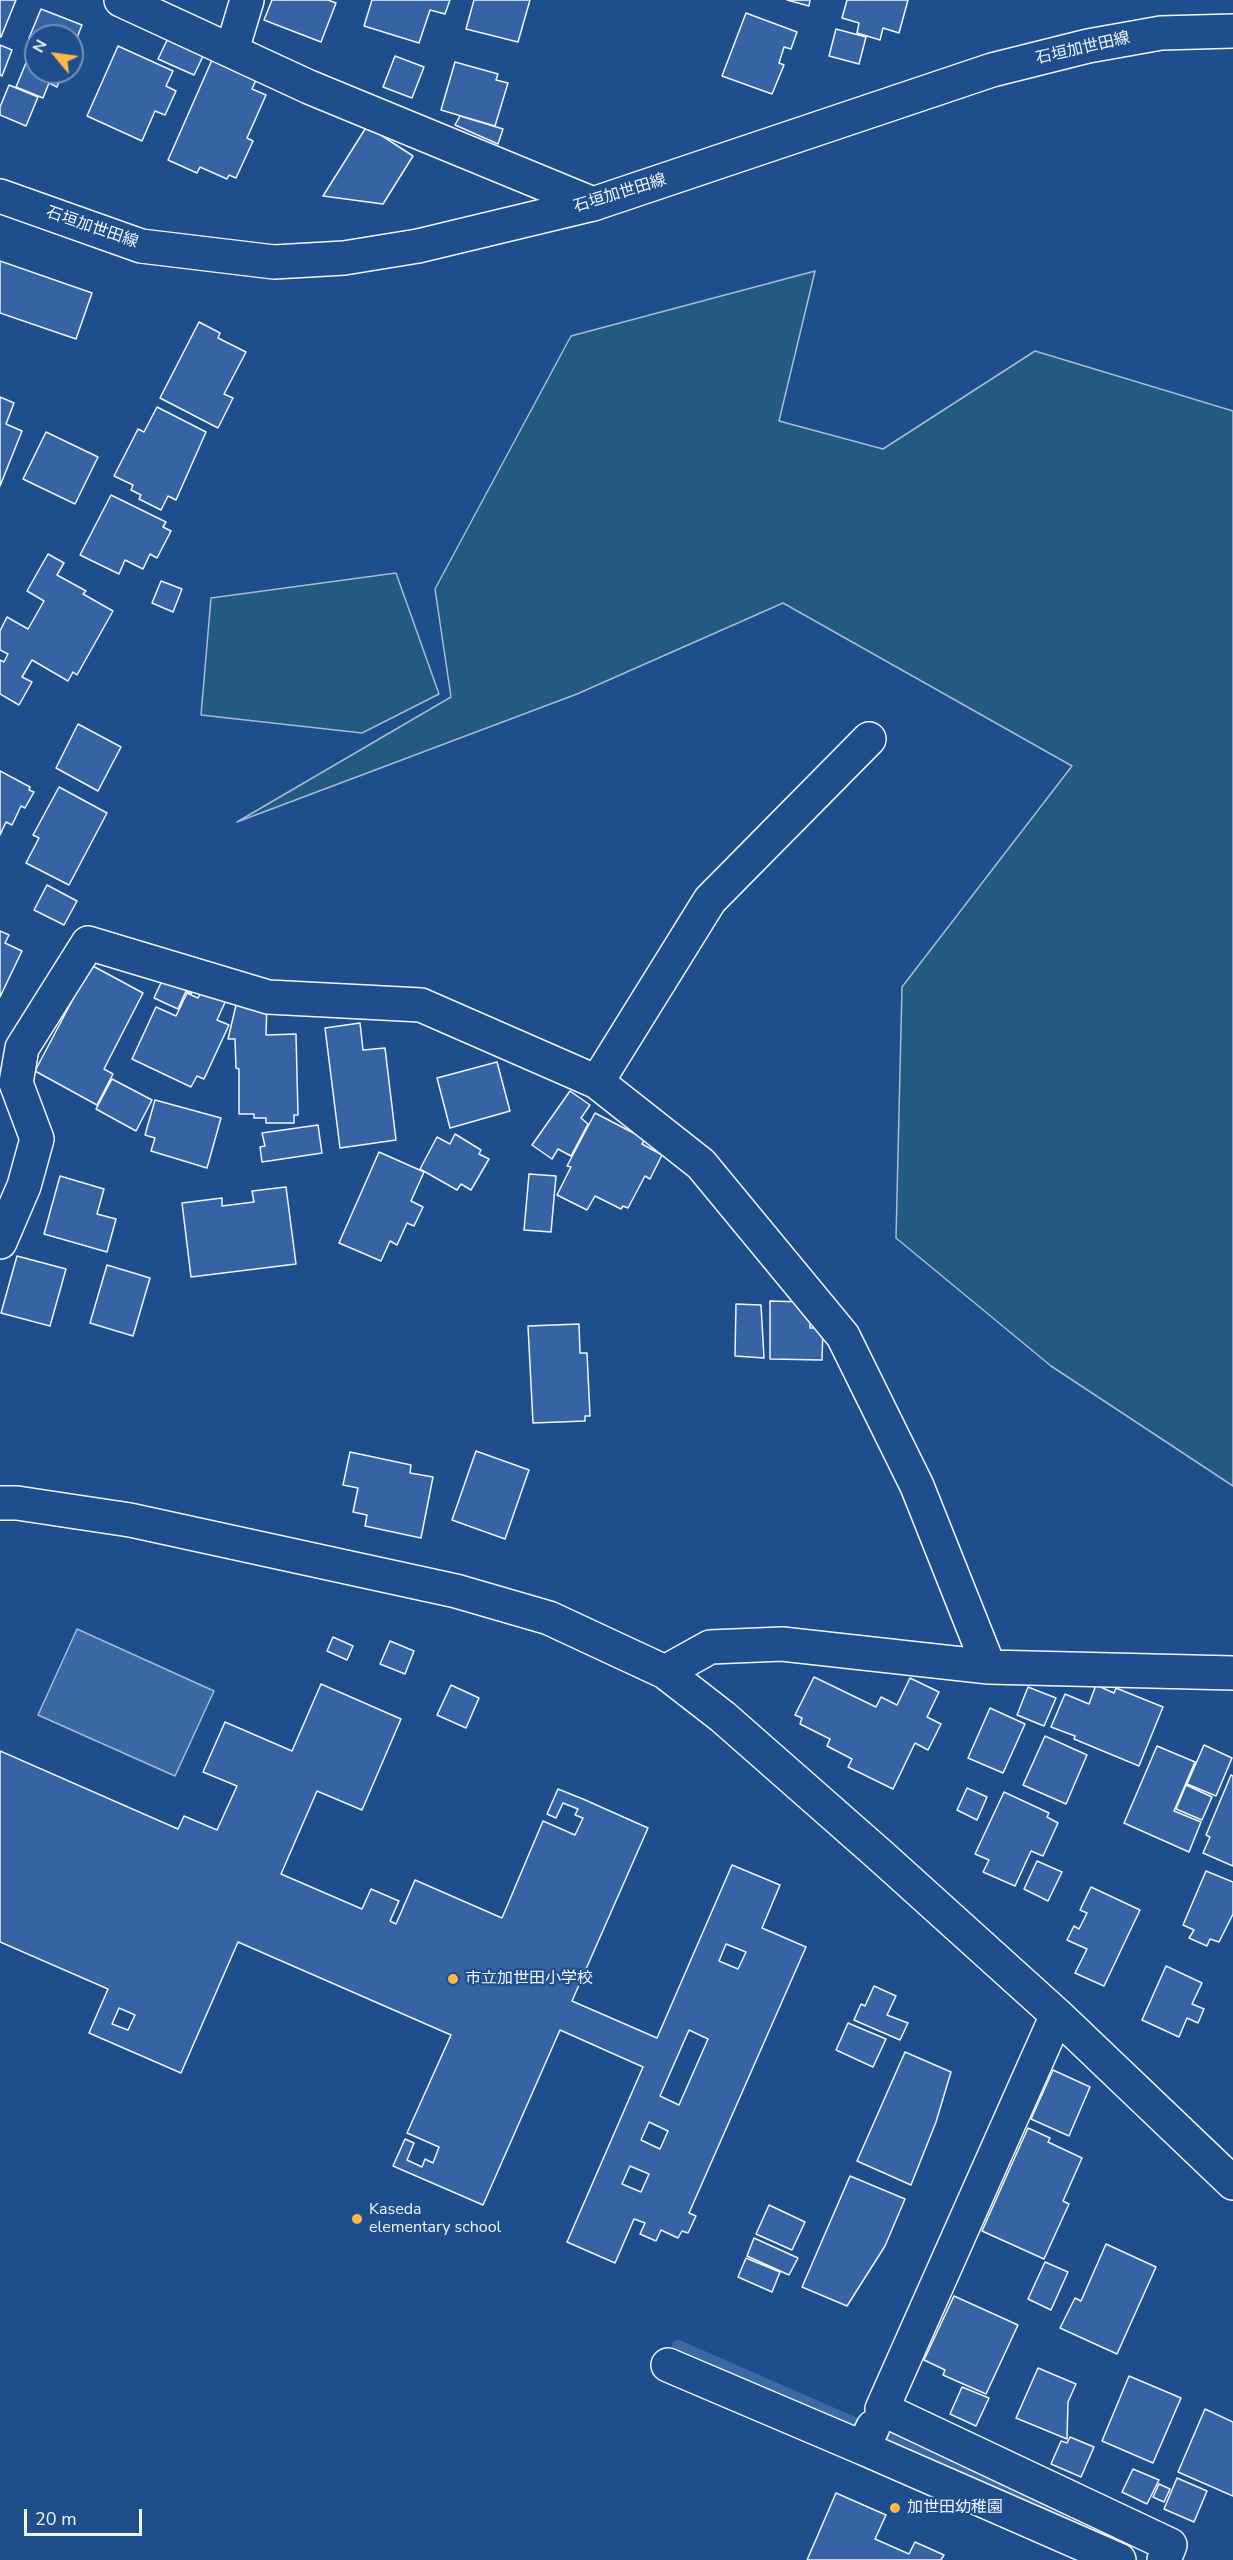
<!DOCTYPE html>
<meta charset="utf-8">
<style>
body{margin:0}
#map{position:relative;width:1233px;height:2560px;overflow:hidden;background:#1f4e8c;font-family:"Nunito Sans",sans-serif}
canvas{display:block}
.north{position:absolute;left:24px;top:24px;width:60px;height:60px;box-sizing:border-box;background:#1f4e8c;border:2px solid #7391ba;border-radius:50%;rotate:299deg;font-size:16px;font-weight:700;line-height:24px;text-align:center;color:#f2f6ff}
.north::after{content:'';display:block;margin:auto;width:21px;height:27px;background:#ffb74d;clip-path:polygon(50% 0,100% 100%,50% 72%,0 100%)}
.scale{position:absolute;left:24px;top:2509px;width:118px;height:27px;box-sizing:border-box;border:3px solid #f2f6ff;border-top:0;padding-left:8px;font-size:18px;line-height:21px;white-space:nowrap;color:#f2f6ff;-webkit-text-stroke:4px #1f4e8c;paint-order:stroke}
</style>
<div id="map">
<canvas width="1233" height="2560"></canvas>
<div class="north">N</div>
<div class="scale">20 m</div>
</div>
<script>
const ctx = document.querySelector('canvas').getContext('2d');
ctx.lineJoin = 'round';
function fill(path, color) { ctx.fillStyle = color; ctx.fill(path, 'evenodd'); }
function trace(path, color, width, dash) { ctx.strokeStyle = color; ctx.lineWidth = width; ctx.lineCap = dash ? 'butt' : 'round'; ctx.setLineDash(dash || []); ctx.stroke(path); }
function drawText(font, color, halo, rows, align = 'center') {
  ctx.font = font + ' "Nunito Sans","Noto Sans JP",sans-serif'; ctx.lineWidth = 4.5; ctx.setLineDash([]); ctx.textBaseline = 'middle'; ctx.strokeStyle = halo; ctx.fillStyle = color; for (const [text, x, y, turn = 0] of rows) {
    ctx.save(); ctx.translate(x, y); ctx.rotate((+turn || 0) * Math.PI / 180); ctx.textAlign = isNaN(turn) ? turn : align; if (halo) ctx.strokeText(text, 0, 0); ctx.fillText(text, 0, 0); ctx.restore();
  }
}
const green = new Path2D(`
 M815 271 779 421 883 449 1035 351 1233 411V1486L1051 1366 896 1238 902 987 1072 766 783 603 577 694 237 822 451 697 435 589 571 336Z
 M396 573 439 694 362 733 201 715 211 598Z`);
const water = new Path2D(`
 M77 1629 214 1691 175 1776 38 1715Z`);
const stream = new Path2D(`
 M678 2346 1128 2543`);
const building = new Path2D(`
 M0 0H16L1 37H0Z
 M272 0H328L336 3 321 42 264 20Z
 M372 0H450L445 14 430 10 419 43 364 26Z
 M474 0H530L518 42 466 29Z
 M787 0H810L809 6Z
 M847 0H908L899 33 883 28 880 40 857 33 859 23 842 18Z
 M41 9 82 25 72 50V36H36V72H63L57 87 49 83 43 98 16 87 35 41 29 38Z
 M746 13 797 32 791 49 784 47 779 63 784 65 772 94 722 76Z
 M836 29 866 37 859 64 829 56Z
 M170 34 206 50 194 75 158 59Z
 M0 45 12 50 2 76 0 75Z
 M118 46 173 71 166 86 176 91 165 115 155 111 142 141 87 116Z
 M395 56 424 67 412 98 383 87Z
 M212 60 256 80 252 89 266 95 247 138 253 141 236 178 229 175 227 179 200 167 197 173 168 160Z
 M455 62 498 74 496 80 508 83 495 126 441 110Z
 M9 85 38 97 26 126 0 115V107Z
 M460 116 503 129 498 144 455 125Z
 M367 126 413 156 383 204 323 196Z
 M0 261 92 293 76 339 0 313Z
 M199 322 220 333 218 338 246 352 224 394 233 398 218 428 160 398Z
 M0 397 14 403 6 424 22 431 0 486Z
 M157 407 206 432 176 500 168 496 161 510 139 499 141 495 131 490 133 485 114 476 138 429 144 432Z
 M46 432 98 457 75 504 23 479Z
 M111 495 166 522 163 527 171 531 157 558 150 554 143 569 125 560 119 574 80 555Z
 M48 554 64 563 57 575 86 591 83 594 113 611 77 675 73 672 68 681 32 660 22 677 32 682 19 705 0 694V660L4 662 8 654 0 650V631L7 617 28 629 44 601 27 591Z
 M161 581 182 589 173 612 152 603Z
 M78 724 121 747 98 791 56 768Z
 M0 771 30 787 29 790 34 792 25 808 21 806 12 825 6 822 0 835Z
 M59 787 107 813 69 885 26 863 39 838 33 835Z
 M47 885 77 901 64 925 34 910Z
 M0 931 9 935 5 943 22 951 0 997Z
 M91 965 143 993 104 1069 113 1074 97 1105 35 1071Z
 M166 972 195 986 191 994 186 991 178 1009 154 998Z
 M203 989 226 1000 217 1020 229 1025 204 1079 197 1076 191 1087 132 1059 156 1007 176 1016 187 993 198 998Z
 M237 1001 267 1002 266 1035 296 1034 298 1115H294V1123H266V1118H254V1114H239V1069L236 1068 235 1039H228Z
 M360 1023 363 1050 385 1048 396 1140 340 1148 325 1028Z
 M497 1062 510 1111 450 1128 437 1078Z
 M112 1079 152 1100 136 1131 96 1109Z
 M570 1091 590 1105 581 1118 588 1124 571 1156 558 1149 552 1159 532 1145Z
 M155 1100 221 1118 207 1168 151 1151 155 1138 145 1135Z
 M595 1113 645 1139 642 1144 662 1155 650 1179 645 1176 628 1208 623 1206 621 1209 595 1196 587 1210 557 1195 571 1167 567 1166Z
 M318 1125 322 1153 262 1162 260 1147 265 1146 262 1133Z
 M455 1134 481 1150 479 1154 489 1159 471 1190 461 1184 457 1190 420 1169 437 1137 450 1144Z
 M379 1152 424 1172 411 1201 423 1207 414 1226 407 1223 397 1245 390 1241 381 1261 339 1243Z
 M529 1174 556 1176 551 1232 524 1230Z
 M60 1176 104 1189 97 1214 116 1219 107 1252 44 1234Z
 M286 1187 296 1264 191 1277 182 1203 222 1198V1206L254 1202 252 1191Z
 M17 1256 66 1269 50 1326 1 1313Z
 M107 1265 150 1278 133 1336 90 1323Z
 M770 1301 804 1302 810 1306V1328H823L822 1360 770 1359Z
 M736 1304 761 1305 764 1358 735 1356Z
 M579 1324 580 1353H587L590 1416H585V1421L533 1423 528 1326Z
 M476 1451 529 1470 505 1539 452 1520Z
 M350 1452 411 1465 410 1473 433 1477 421 1538 365 1526 367 1515 353 1512 358 1488 343 1485Z
 M333 1637 353 1646 347 1660 327 1651Z
 M390 1641 414 1651 405 1674 380 1664Z
 M814 1677 876 1707 881 1697 897 1705 910 1678 939 1692 927 1717 941 1724 928 1750 915 1743 893 1789 848 1767 852 1759 827 1746 830 1739 800 1724 802 1718 795 1715Z
 M321 1684 401 1719 362 1810 317 1791 281 1874 362 1909 371 1889 399 1901 390 1921 396 1924 415 1880 502 1918 543 1821 575 1835 583 1818 575 1815 578 1809 563 1803 556 1818 547 1814 558 1789 583 1799 648 1828 572 2001 657 2038 732 1865 780 1885 762 1928 806 1947 689 2213 696 2216 688 2233 682 2231 678 2238 661 2230 656 2241 640 2234 645 2223 634 2219 615 2263 567 2242 643 2067 560 2030 483 2205 393 2166 405 2139 414 2143 407 2160 422 2167 425 2159 433 2163 439 2147 407 2133 451 2035 238 1942 181 2073 89 2033 108 1989 0 1942V1751L178 1829 184 1816 217 1830 237 1786 203 1772 225 1722 292 1751ZM726 1944 746 1952 738 1969 719 1961ZM119 2008 135 2015 128 2030 112 2024ZM689 2030 708 2039 679 2105 660 2096ZM649 2122 668 2131 660 2149 641 2140ZM630 2166 649 2174 641 2192 622 2184Z
 M451 1685 479 1698 466 1728 437 1715Z
 M1096 1685 1114 1693 1116 1688 1163 1707 1139 1766 1074 1739 1075 1736 1051 1727 1065 1694 1089 1704Z
 M1028 1687 1056 1698 1044 1726 1017 1715Z
 M990 1708 1025 1724 1003 1773 968 1758Z
 M1045 1736 1087 1755 1066 1804 1023 1785Z
 M1204 1745 1232 1758 1216 1796 1187 1784Z
 M1157 1746 1195 1762 1174 1811 1201 1822 1189 1852 1124 1823Z
 M1231 1775 1233 1776V1866L1203 1853 1210 1837 1206 1835Z
 M1186 1785 1212 1797 1202 1820 1176 1809Z
 M967 1788 987 1797 977 1820 957 1810Z
 M1004 1792 1049 1813 1047 1817 1058 1823 1043 1856 1031 1851 1015 1886 983 1872 989 1860 975 1854Z
 M1037 1861 1062 1872 1048 1901 1024 1889Z
 M1206 1871 1233 1882V1914L1219 1942 1210 1939 1207 1946 1189 1938 1194 1930 1183 1925Z
 M1091 1887 1140 1910 1104 1986 1075 1973 1087 1949 1067 1940 1074 1926 1079 1929 1087 1913 1080 1910Z
 M1166 1966 1202 1983 1192 2004 1204 2009 1198 2023 1187 2018 1179 2037 1142 2020Z
 M874 1986 896 1996 887 2015 908 2023 900 2040 854 2020 861 2004 865 2006Z
 M848 2023 886 2039 873 2067 836 2050Z
 M905 2052 951 2072 936 2122 911 2185 857 2161Z
 M1053 2070 1090 2087 1069 2136 1031 2119Z
 M1028 2128 1050 2138 1048 2142 1082 2158 1063 2201 1069 2204 1044 2259 982 2231Z
 M850 2176 905 2199 885 2246 847 2306 802 2287Z
 M769 2205 805 2222 792 2250 756 2234Z
 M754 2238 798 2258 789 2275 747 2256Z
 M1106 2244 1156 2267 1117 2354 1060 2328 1075 2298 1081 2301Z
 M746 2258 780 2272 772 2292 738 2277Z
 M1045 2262 1068 2272 1051 2310 1028 2299Z
 M954 2296 1018 2325 986 2394 943 2375 945 2370 924 2360Z
 M1038 2368 1076 2384 1068 2402 1067 2439 1016 2418Z
 M1129 2376 1181 2398 1153 2463 1102 2441Z
 M962 2387 989 2398 976 2426 950 2414Z
 M1205 2409 1233 2422V2496L1178 2472Z
 M1070 2437 1094 2447 1081 2477 1051 2464 1061 2441 1067 2443Z
 M1133 2469 1159 2480 1147 2504 1122 2492Z
 M1177 2478 1207 2491 1194 2522 1164 2509Z
 M1159 2484 1170 2489 1164 2502 1153 2497Z
 M836 2493 886 2515 875 2539 909 2554 915 2542 944 2555 941 2560H807Z`);
const minor = new Path2D(`
 M121 0 309 87 593 204
 M232 50 247 0
 M597 1082 710 900 869 739
 M0 1242 24 1186 37 1139 16 1083 22 1048 88 943 268 997 421 1005 597 1082 701 1164 843 1336 917 1486 989 1667
 M0 1503H17L130 1520 456 1591 549 1618 665 1672 723 1717 881 1856 1057 2015 1233 2183
 M665 1672 710 1647 782 1644 989 1667 1233 1673
 M1057 2015 882 2409 1170 2545 1164 2560
 M668 2365 863 2448 873 2427
 M863 2448 1119 2560`);
const major = new Path2D(`
 M0 196 141 246 274 262 344 258 418 246 593 204 992 70 1088 46 1161 33 1233 31`);
const markers = [
 [453,1979,6,"#ffb74d"],
 [357,2219,6,"#ffb74d"],
 [895,2508,6,"#ffb74d"]
];
const streetNames = [
 ["石垣加世田線",1083,49,-13],
 ["石垣加世田線",620,194,-17],
 ["石垣加世田線",92,228,19]
];
const poiNames = [
 ["市立加世田小学校",465,1979],
 ["Kaseda",369,2210],
 ["elementary school",369,2228],
 ["加世田幼稚園",907,2508]
];
fill(green, '#245a82');
trace(green, '#a8bbd7', 1.5);
fill(water, '#3b69a3');
trace(water, '#a8bbd7', 1.5);
trace(stream, '#3b69a3', 12);
fill(building, '#3563a3');
trace(building, '#f2f6ff', 1.5);
trace(minor, '#f2f6ff', 36);
trace(major, '#f2f6ff', 36);
trace(minor, '#1f4e8c', 33);
trace(major, '#1f4e8c', 33);
for (const [x, y, r, color] of markers) { const dot = new Path2D(); dot.arc(x, y, r, 0, 2 * Math.PI); ctx.fillStyle = color; ctx.fill(dot); trace(dot, '#1f4e8c', 2); }
drawText('16px', '#f2f6ff', '#1f4e8c', streetNames);
drawText('16px', '#f2f6ff', '#1f4e8c', poiNames, 'left');
</script>
